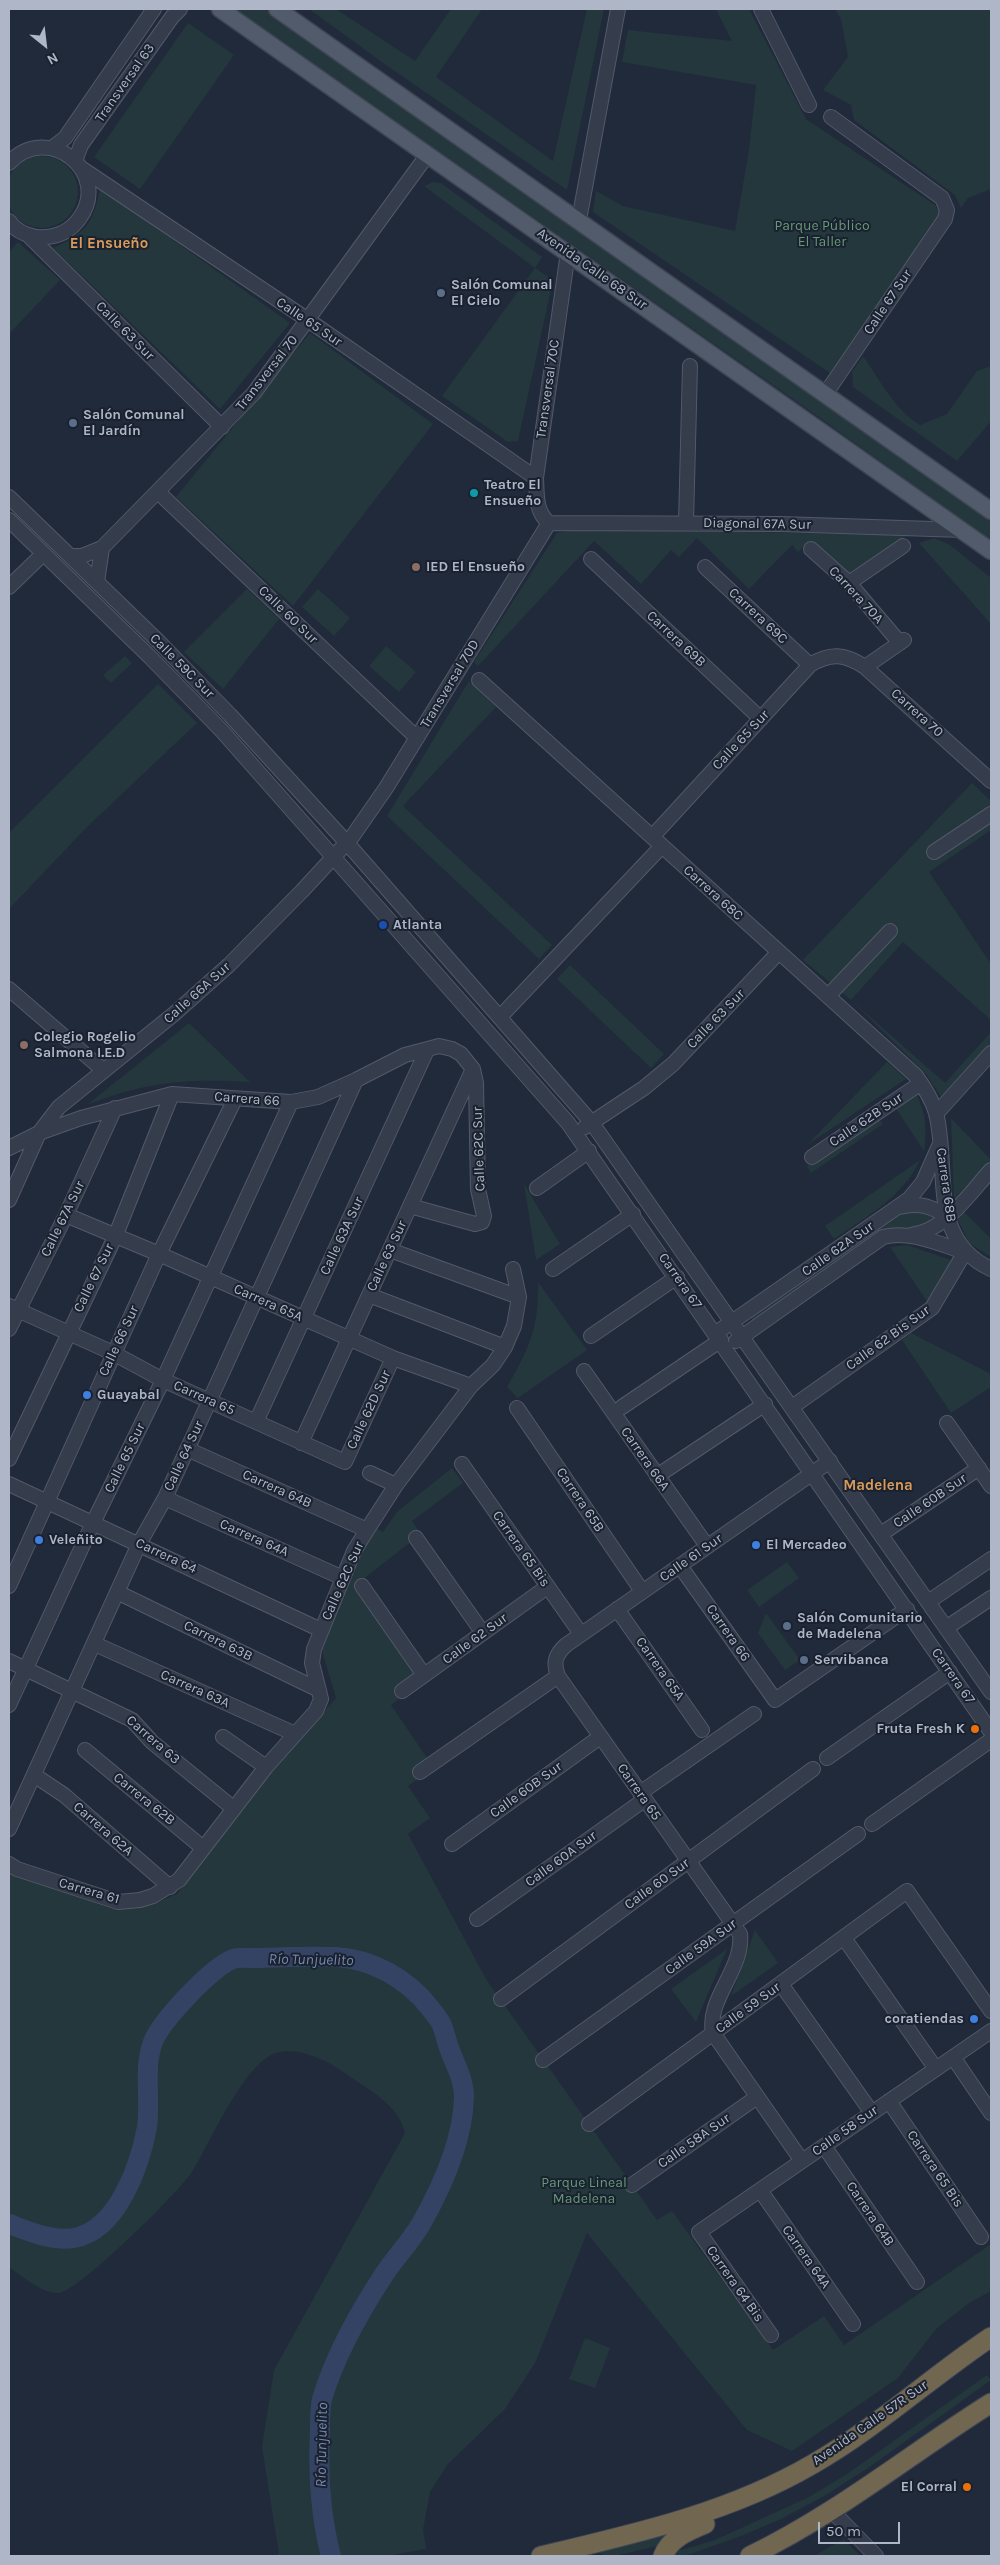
<!DOCTYPE html>
<meta charset="utf-8">
<style>
body{margin:0}
#map{position:relative;width:1000px;height:2565px;overflow:hidden;background:#212a3b;font-family:Karla,sans-serif}
canvas{display:block}
.frame{position:absolute;inset:0;border:10px solid #afb6c7;pointer-events:none}
.north{position:absolute;left:20px;top:20px;width:50px;height:50px;-webkit-text-stroke:4px #1a212f;paint-order:stroke;rotate:151deg;font-size:14px;font-weight:700;line-height:20px;text-align:center;color:#afb6c7}
.north::after{content:'';display:block;margin:auto;width:18px;height:22px;background:#afb6c7;clip-path:polygon(50% 0,100% 100%,50% 72%,0 100%)}
.scale{position:absolute;left:818px;top:2522px;width:82px;height:22px;box-sizing:border-box;border:2px solid #afb6c7;border-top:0;padding-left:6px;font-size:15px;line-height:18px;white-space:nowrap;color:#afb6c7;-webkit-text-stroke:4px #1a212f;paint-order:stroke}
</style>
<div id="map">
<canvas width="1000" height="2565"></canvas>
<div class="frame"></div>
<div class="north">N</div>
<div class="scale">50 m</div>
</div>
<script>
const ctx = document.querySelector('canvas').getContext('2d');
ctx.lineJoin = 'round';
function fill(path, color) { ctx.fillStyle = color; ctx.fill(path, 'evenodd'); }
function trace(path, color, width, dash) { ctx.strokeStyle = color; ctx.lineWidth = width; ctx.lineCap = dash ? 'butt' : 'round'; ctx.setLineDash(dash || []); ctx.stroke(path); }
function drawText(font, color, halo, rows, align = 'center') {
  ctx.font = font + ' Karla,sans-serif'; ctx.lineWidth = 4; ctx.setLineDash([]); ctx.textBaseline = 'middle'; ctx.strokeStyle = halo; ctx.fillStyle = color; for (const [text, x, y, turn = 0] of rows) {
    ctx.save(); ctx.translate(x, y); ctx.rotate((+turn || 0) * Math.PI / 180); ctx.textAlign = isNaN(turn) ? turn : align; if (halo) ctx.strokeText(text, 0, 0); ctx.fillText(text, 0, 0); ctx.restore();
  }
}
const green = new Path2D(`
 M235 9H266L991 519V541L823 420Z
 M309 9H336L415 61 451 9H482L436 77 553 161 587 9H604L567 190 386 65Z
 M716 9H749L806 119 935 205 940 212 939 220 830 373 593 212 596 191 623 206 735 231 749 150 756 85 622 62 628 30 732 41Z
 M835 9H991V189L968 198 961 208 955 195 854 120 851 105 823 90 848 57 841 19Z
 M188 23 234 55 140 189 94 157Z
 M6 192a36 36 0 1 1 72 0a36 36 0 1 1-72 0Z
 M433 182 441 183 542 257 535 268 553 280 518 441 508 442 442 396 535 268 424 186Z
 M100 188 290 323 220 409 53 248C85 234 94 223 100 188Z
 M18 242 60 280 9 334V252Z
 M310 333 433 424 293 606 176 497Z
 M863 356C880 380 895 410 920 425L947 414 977 371 991 366V421L957 461 853 387 852 372Z
 M581 529 907 535 846 578 809 541 798 552 792 545 749 589 697 538 679 557 671 550 641 584 594 541 478 666 474 662 557 533Z
 M934 538 950 545 991 578V624L919 543Z
 M247 589 279 619 223 689 184 652Z
 M318 589 350 618 334 636 302 607Z
 M386 646 416 672 399 692 369 666Z
 M125 656 132 663 111 683 103 675Z
 M469 681 496 707 403 806 552 945 539 959 387 816Z
 M158 684 197 723 86 828 9 909V833Z
 M972 783 991 801V830L929 872 991 964V1020L903 942 851 1000 945 1083 991 1032V1048L989 1046 941 1097 926 1074 851 1000 803 960Z
 M570 965 664 1054 651 1068 557 979Z
 M189 1023 250 1082C190 1078 142 1082 87 1105Z
 M887 1062 906 1079 807 1145Z
 M916 1093C926 1113 927 1129 924 1151L895 1107Z
 M951 1118 991 1160 954 1199Z
 M879 1119 883 1124 811 1173 807 1166Z
 M920 1160C903 1197 866 1217 834 1239L825 1226Z
 M524 1184 560 1244 536 1260Z
 M961 1209 991 1239V1257L969 1243 956 1216Z
 M911 1210 929 1214 932 1218 931 1223 918 1230 900 1229 753 1321 750 1317 899 1213Z
 M907 1245 951 1260 929 1304 890 1247Z
 M538 1282 587 1350 518 1398 507 1387C529 1349 539 1328 538 1282Z
 M911 1333 991 1374V1387L951 1413 902 1340Z
 M452 1468 463 1483 412 1521 421 1534 357 1584 425 1680 391 1705 434 1768 408 1786 430 1818 408 1834 486 1979 657 2220 672 2211 773 2350 824 2316 844 2345 991 2244V2291L969 2303 936 2329 898 2378 792 2451 747 2430 587 2233 535 2363 505 2409 448 2464 430 2492 423 2530 426 2549 386 2556H272L279 2554 262 2447 274 2370 405 2133C399 2106 371 2091 349 2076 330 2062 300 2046 276 2053 244 2063 210 2143 192 2172 179 2192 79 2291 59 2293 42 2294 22 2276 9 2267V1871L112 1909 149 1906 177 1894 281 1760 336 1698 322 1651 350 1575 373 1526 383 1532 397 1512Z
 M787 1562 799 1578 759 1607 747 1590Z
 M766 1613 800 1660 785 1670 758 1633Z
 M755 1930 778 1963 731 1996Z
 M727 1949 696 2022 671 1989Z
 M585 2338 610 2348 595 2388 569 2379Z
 M987 2375 991 2380 871 2466 826 2495 781 2519 741 2536 685 2556H671V2553L715 2540 809 2497 847 2474Z
 M680 2530 662 2545 615 2556H605L595 2550Z
 M844 2539 860 2556H813H814Z`);
const river = new Path2D(`
 M9 2224C28 2231 53 2242 74 2238 118 2230 140 2165 147 2127 151 2099 143 2068 153 2042 161 2021 212 1967 233 1959 239 1957 250 1958 257 1958 284 1957 310 1956 336 1957 372 1959 408 1979 430 2008 444 2025 442 2025 448 2045 454 2063 464 2078 464 2097 463 2140 442 2187 421 2224 411 2241 396 2257 385 2273 360 2311 335 2355 322 2399 320 2408 320 2419 320 2429 318 2471 320 2515 331 2556`);
const minor = new Path2D(`
 M761 9 809 105
 M52 148 65 138 154 9
 M75 161 81 145 172 17 180 9
 M9 163C48 121 113 173 79 219 71 230 59 236 46 237 32 238 17 233 9 221
 M81 168 308 320 536 478
 M579 220 618 9
 M28 235 222 427
 M826 393 945 219 947 210 942 198 831 117
 M158 492 417 738
 M9 497 159 642 230 715 347 843 592 1123 991 1692
 M9 520 150 657 222 731 568 1123 991 1732
 M549 523 780 524 963 530
 M549 523C535 511 537 494 536 478L568 252
 M686 523 690 366
 M811 549 849 583 900 643
 M70 556H82L102 548 254 393 428 154
 M591 559 761 719
 M705 567 810 665
 M97 582 102 548
 M849 583 903 546
 M9 587 43 554
 M865 667 904 640
 M479 680 916 1076C924 1087 932 1099 936 1113 950 1168 927 1240 991 1269
 M652 837 810 665C831 652 845 654 865 667L991 781
 M934 852 991 814
 M9 989 103 1070
 M828 996 890 931
 M500 1017 662 846
 M936 1114 991 1053
 M585 1127 644 1088 673 1064 779 952
 M9 1148 39 1133 81 1118 172 1094 291 1102 318 1097 356 1080 405 1055 439 1046 452 1049 461 1054 473 1069 476 1083 478 1189 484 1216 482 1222 475 1224 410 1206
 M812 1157 921 1083
 M537 1188 589 1151
 M9 1200 39 1133 59 1107 174 1014 229 965 302 891 352 837 386 788 549 523
 M899 1207C919 1202 931 1206 948 1217
 M66 1215 159 1254 393 1358 471 1386
 M911 1235C945 1231 969 1194 991 1170
 M390 1250 519 1297
 M553 1269 633 1214
 M369 1295 505 1347
 M9 1306 113 1353 163 1380 345 1462 393 1358
 M9 1329 66 1215 115 1108
 M716 1333 909 1199 923 1182 939 1146
 M591 1336 677 1277
 M736 1341 883 1237C910 1230 939 1244 965 1252
 M584 1371 707 1546
 M622 1407 721 1340
 M792 1407 932 1308 965 1252
 M517 1408 642 1591
 M256 1422 427 1050
 M947 1423 991 1486
 M301 1443 473 1069
 M187 1449 367 1530
 M9 1459 115 1237 172 1094
 M462 1464 581 1634
 M370 1473 396 1485
 M657 1476 765 1404
 M9 1484 321 1630
 M165 1498 343 1578
 M881 1534 979 1468
 M416 1538 483 1633
 M680 1566 775 1700 907 1609
 M9 1586 159 1254 235 1099
 M362 1586 424 1675
 M117 1592 319 1690
 M928 1602 991 1559
 M617 1609 702 1730
 M946 1628 991 1598
 M95 1644 295 1734
 M9 1661 132 1720 152 1742 233 1808
 M402 1691 547 1587
 M9 1705 93 1523 163 1380 291 1102
 M223 1737 266 1767
 M85 1750 203 1848
 M827 1758 950 1672
 M420 1772 558 1676
 M34 1775 64 1795 170 1887
 M640 1793 754 1714
 M872 1824 991 1740
 M9 1829 139 1544 165 1498 356 1080
 M452 1844 600 1737
 M9 1864 17 1869 118 1902 140 1900 153 1896 179 1880 266 1767 316 1711 321 1699 312 1663 314 1649 354 1551 367 1530 396 1485 471 1386 493 1365 505 1347 514 1326 519 1297 513 1269
 M477 1919 644 1800
 M844 1938 936 2069
 M781 1984 872 2113
 M501 1999 813 1769
 M953 2057 991 2113
 M543 2060 858 1834
 M889 2101 981 2237
 M589 2124 907 1891 991 2011
 M824 2146 917 2282
 M802 2161 713 2033C706 1999 744 1969 740 1934L558 1676C553 1663 555 1655 566 1645L830 1461
 M632 2185 757 2097
 M760 2190 853 2324
 M771 2335 699 2232 991 2031
 M832 2511 876 2556`);
const major = new Path2D(`
 M220 9 991 551
 M277 9 991 511`);
const highway = new Path2D(`
 M541 2556C634 2534 729 2513 813 2464 876 2428 931 2377 991 2337
 M663 2556C670 2538 688 2531 705 2524
 M750 2556C837 2514 910 2454 991 2403`);
const markers = [
 [441,293,5,"#5c6f8a"],
 [73,423,5,"#5c6f8a"],
 [474,493,5,"#0f9aa8"],
 [416,567,5,"#8d6e63"],
 [383,925,5,"#1a4fb4"],
 [24,1045,5,"#8d6e63"],
 [87,1395,5,"#3f7fe0"],
 [39,1540,5,"#3f7fe0"],
 [756,1545,5,"#3f7fe0"],
 [787,1626,5,"#5c6f8a"],
 [804,1660,5,"#5c6f8a"],
 [975,1729,5,"#e8710a"],
 [974,2019,5,"#3f7fe0"],
 [967,2487,5,"#e8710a"]
];
const streetNames = [
 ["Transversal 63",125,83,-55],
 ["Avenida Calle 68 Sur",592,269,35],
 ["Calle 67 Sur",888,302,-56],
 ["Calle 65 Sur",309,322,34],
 ["Calle 63 Sur",125,331,45],
 ["Transversal 70",267,373,-52],
 ["Transversal 70C",548,389,-82],
 ["Diagonal 67A Sur",757,524,1],
 ["Carrera 70A",856,595,47],
 ["Calle 60 Sur",288,615,44],
 ["Carrera 69C",758,616,43],
 ["Carrera 69B",676,639,43],
 ["Calle 59C Sur",182,666,45],
 ["Transversal 70D",450,684,-59],
 ["Carrera 70",917,713,42],
 ["Calle 65 Sur",741,740,-47],
 ["Carrera 68C",713,893,42],
 ["Calle 66A Sur",197,993,-42],
 ["Calle 63 Sur",716,1019,-46],
 ["Carrera 66",247,1099,4],
 ["Calle 62B Sur",866,1120,-34],
 ["Calle 62C Sur",479,1149,-92],
 ["Carrera 68B",946,1185,82],
 ["Calle 67A Sur",63,1219,-64],
 ["Calle 63A Sur",342,1236,-65],
 ["Calle 62A Sur",838,1249,-35],
 ["Calle 63 Sur",387,1256,-65],
 ["Calle 67 Sur",94,1278,-64],
 ["Carrera 67",680,1281,55],
 ["Carrera 65A",268,1303,24],
 ["Calle 62 Bis Sur",888,1338,-36],
 ["Calle 66 Sur",119,1341,-65],
 ["Carrera 65",204,1398,24],
 ["Calle 62D Sur",369,1410,-65],
 ["Calle 64 Sur",184,1456,-65],
 ["Calle 65 Sur",125,1458,-64],
 ["Carrera 66A",645,1459,55],
 ["Carrera 64B",277,1489,24],
 ["Carrera 65B",580,1500,56],
 ["Calle 60B Sur",930,1501,-34],
 ["Carrera 64A",254,1538,24],
 ["Carrera 65 Bis",521,1549,55],
 ["Carrera 64",166,1556,25],
 ["Calle 61 Sur",691,1558,-35],
 ["Calle 62C Sur",343,1581,-66],
 ["Carrera 66",728,1633,55],
 ["Calle 62 Sur",475,1639,-36],
 ["Carrera 63B",218,1641,26],
 ["Carrera 65A",660,1669,55],
 ["Carrera 67",953,1676,55],
 ["Carrera 63A",195,1689,24],
 ["Carrera 63",153,1740,41],
 ["Calle 60B Sur",526,1790,-36],
 ["Carrera 65",639,1792,55],
 ["Carrera 62B",144,1799,39],
 ["Carrera 62A",103,1829,41],
 ["Calle 60A Sur",561,1859,-36],
 ["Calle 60 Sur",657,1884,-36],
 ["Carrera 61",89,1891,16],
 ["Calle 59A Sur",701,1947,-36],
 ["Calle 59 Sur",748,2008,-36],
 ["Calle 58 Sur",845,2131,-35],
 ["Calle 58A Sur",694,2141,-35],
 ["Carrera 65 Bis",935,2169,56],
 ["Carrera 64B",870,2214,56],
 ["Carrera 64A",806,2257,55],
 ["Carrera 64 Bis",735,2284,55],
 ["Avenida Calle 57R Sur",870,2423,-35]
];
const parkNames = [
 ["Parque Público",822,226],
 ["El Taller",822,242],
 ["Parque Lineal",584,2183],
 ["Madelena",584,2199]
];
const poiNames = [
 ["Salón Comunal",451,285],
 ["El Cielo",451,301],
 ["Salón Comunal",83,415],
 ["El Jardín",83,431],
 ["Teatro El",484,485],
 ["Ensueño",484,501],
 ["IED El Ensueño",426,567],
 ["Atlanta",393,925],
 ["Colegio Rogelio",34,1037],
 ["Salmona I.E.D",34,1053],
 ["Guayabal",97,1395],
 ["Veleñito",49,1540],
 ["El Mercadeo",766,1545],
 ["Salón Comunitario",797,1618],
 ["de Madelena",797,1634],
 ["Servibanca",814,1660],
 ["Fruta Fresh K",965,1729,"right"],
 ["coratiendas",964,2019,"right"],
 ["El Corral",957,2487,"right"]
];
const neighbourhoodNames = [
 ["El Ensueño",109,244],
 ["Madelena",878,1486]
];
const waterNames = [
 ["Río Tunjuelito",311,1960,1],
 ["Río Tunjuelito",322,2445,-89]
];
fill(green, '#23373c');
trace(river, '#344363', 20);
trace(minor, '#525969', 16);
trace(major, '#3e4554', 19);
trace(highway, '#3f4656', 21);
trace(minor, '#353c4b', 14);
trace(major, '#525b6b', 16);
trace(highway, '#716751', 19);
for (const [x, y, r, color] of markers) { const dot = new Path2D(); dot.arc(x, y, r, 0, 2 * Math.PI); ctx.fillStyle = color; ctx.fill(dot); trace(dot, '#1a212f', 2); }
drawText('14px', '#afb6c7', '#1a212f', streetNames);
drawText('14px', '#669976', '#1a212f', parkNames);
drawText('bold 14px', '#afb6c7', '#1a212f', poiNames, 'left');
drawText('bold 15px', '#d89b5a', '#1a212f', neighbourhoodNames);
drawText('italic 15px', '#768ab1', '#1a212f', waterNames);
</script>
